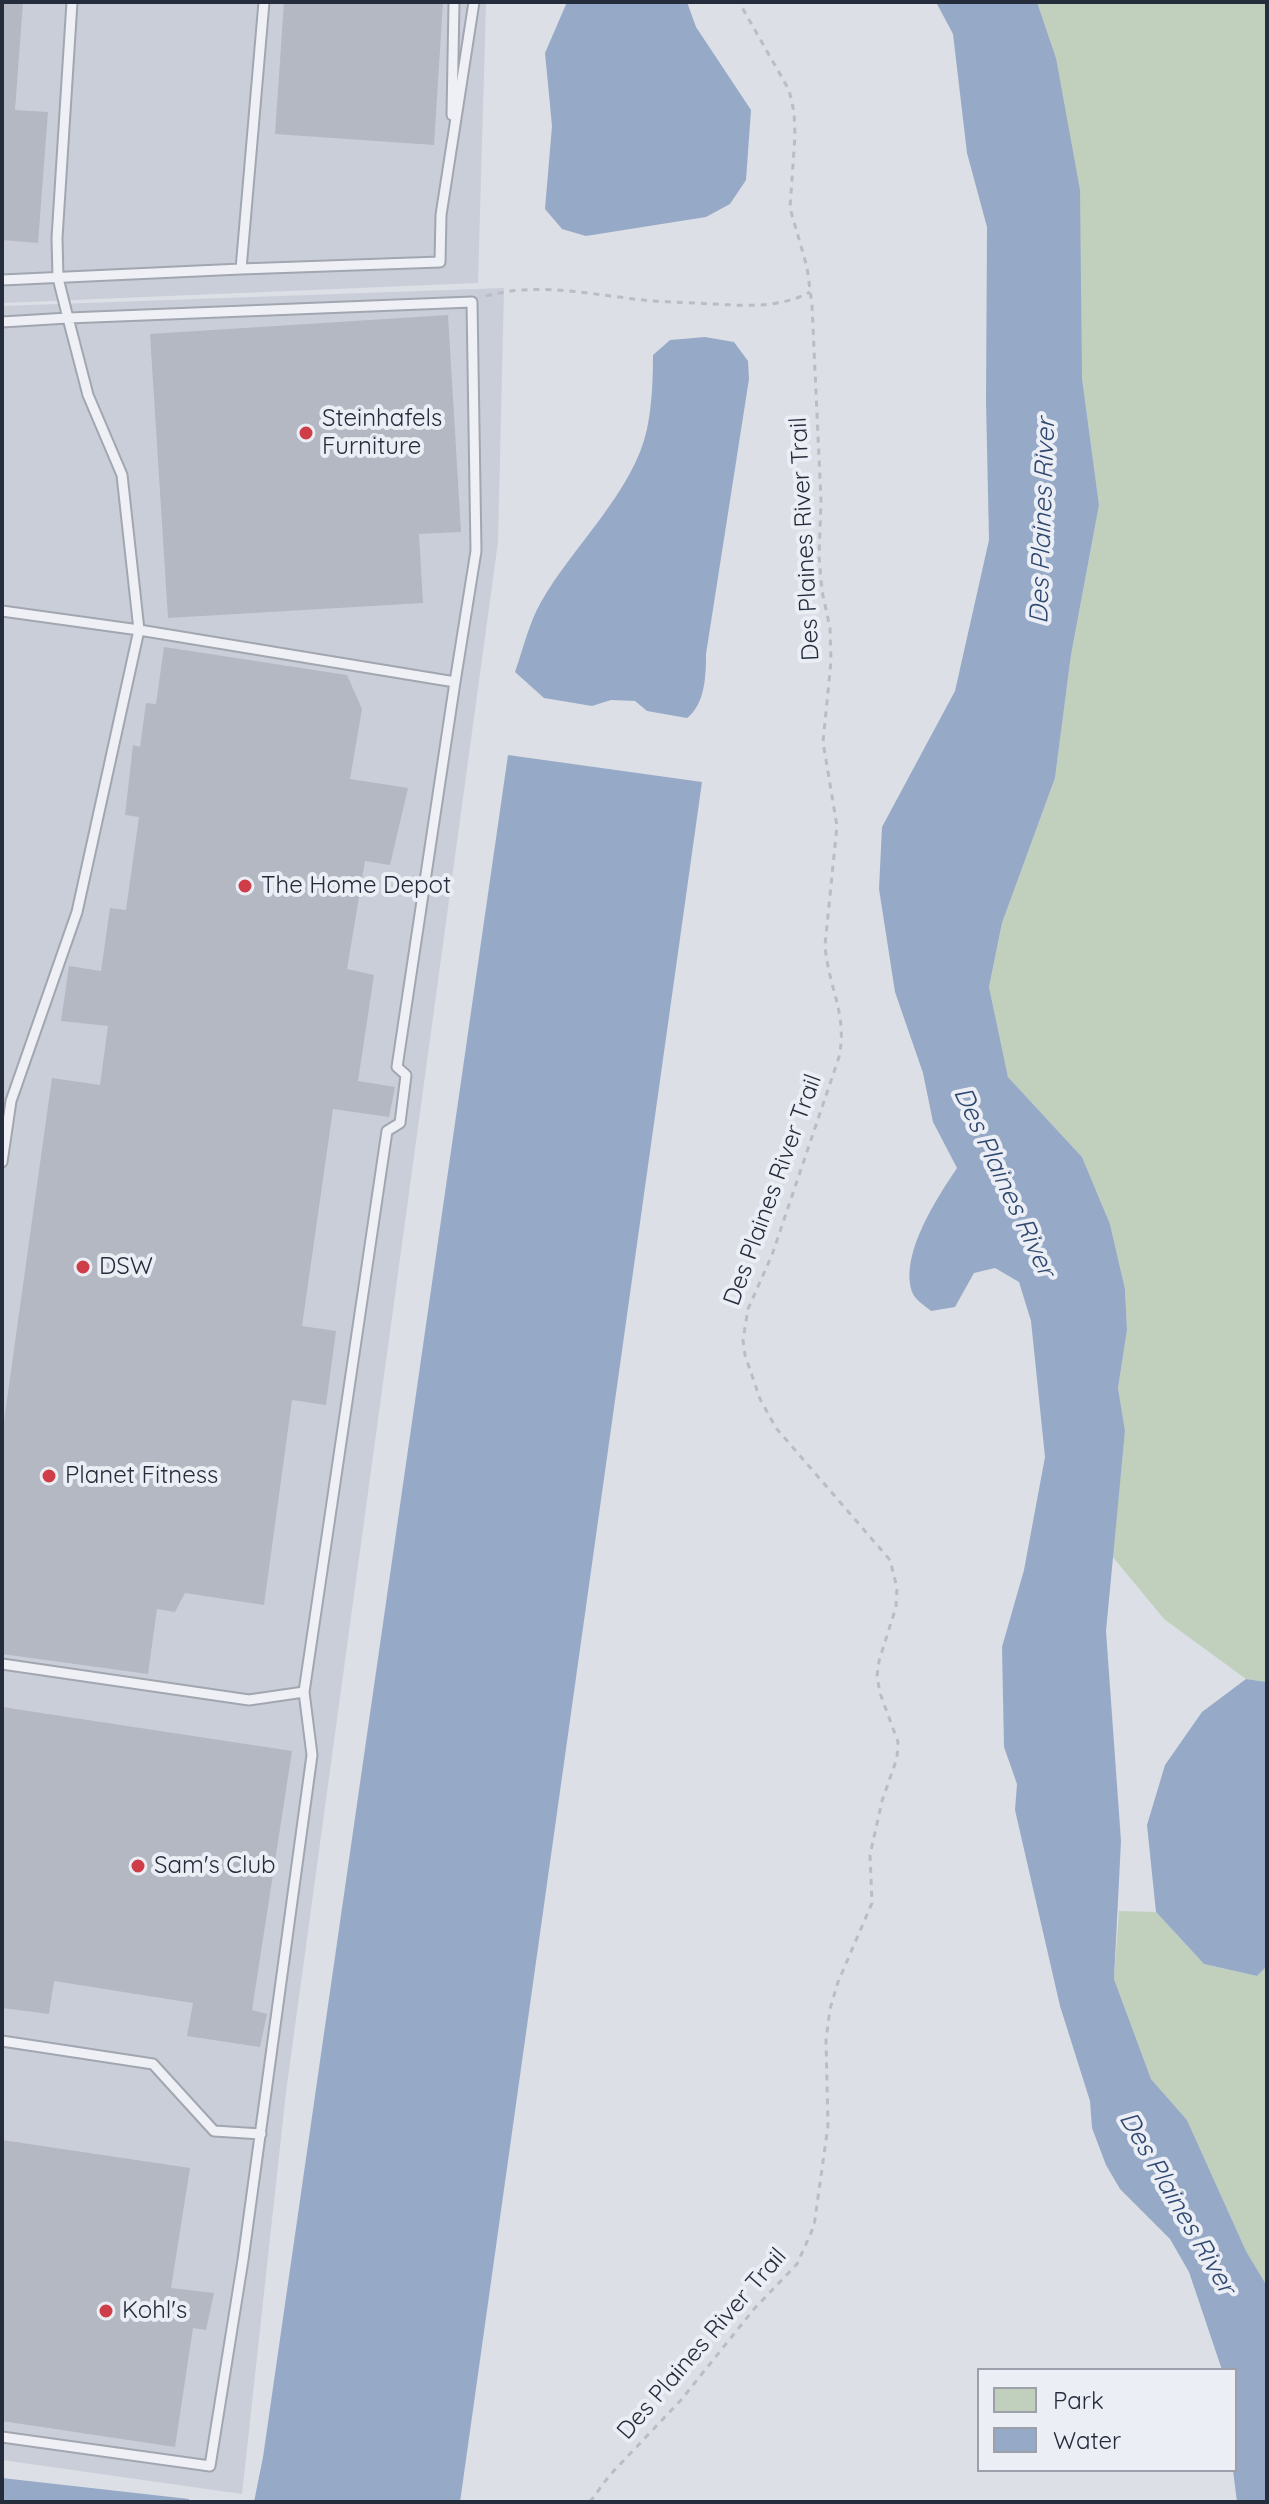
<!DOCTYPE html>
<style>
body{margin:0}
#map{position:relative;width:1269px;height:2504px;overflow:hidden;background:#dcdfe6;font-family:Quicksand,sans-serif}
canvas{display:block}
.frame{position:absolute;inset:0;border:4px solid #252c3c;pointer-events:none}
.legend{position:absolute;left:977px;top:2368px;width:260px;height:104px;box-sizing:border-box;background:#ebeef4;border:2px solid #9ca0aa;margin:0;padding:10px 14px;list-style:none;font-size:24px;color:#252c3c}
.legend li{display:flex;align-items:center;gap:16px;height:40px}
.legend b{width:40px;border:2px solid #9ca0aa}
</style>
<div id="map">
<canvas width="1269" height="2504"></canvas>
<div class="frame"></div>
<ul class="legend">
<li><b style="height:22px;background:#c0d0bd"></b>Park</li>
<li><b style="height:22px;background:#96aac7"></b>Water</li>
</ul>
</div>
<script>
const ctx = document.querySelector('canvas').getContext('2d');
ctx.lineJoin = 'round';
function fill(path, color) { ctx.fillStyle = color; ctx.fill(path, 'evenodd'); }
function trace(path, color, width, dash) { ctx.strokeStyle = color; ctx.lineWidth = width; ctx.lineCap = dash ? 'butt' : 'round'; ctx.setLineDash(dash || []); ctx.stroke(path); }
function drawText(font, color, halo, rows, align = 'center') {
  ctx.font = font + ' Quicksand,sans-serif'; ctx.lineWidth = 8; ctx.setLineDash([]); ctx.textBaseline = 'middle'; ctx.strokeStyle = halo; ctx.fillStyle = color; for (const [text, x, y, turn = 0] of rows) {
    ctx.save(); ctx.translate(x, y); ctx.rotate((+turn || 0) * Math.PI / 180); ctx.textAlign = isNaN(turn) ? turn : align; if (halo) ctx.strokeText(text, 0, 0); ctx.fillText(text, 0, 0); ctx.restore();
  }
}
const built = new Path2D(`
 M2 2H486L478 283 2 303Z
 M504 288 498 542 286 2092 242 2494 2 2460V306Z`);
const green = new Path2D(`
 M1037 2H1267V1682L1246 1679 1164 1619 1112 1556 1125 1432 1118 1388 1127 1330 1125 1289 1110 1224 1082 1157 1008 1077 989 987 1002 923 1055 778 1071 655 1099 505 1082 378 1056 58Z
 M1119 1911 1156 1912 1204 1964 1257 1976 1267 1966V2286L1246 2251 1187 2120 1151 2079 1114 1979Z`);
const water = new Path2D(`
 M567 2H687L696 27 751 110 746 180 730 204 706 217 586 236 562 229 545 209 552 126 545 53Z
 M936 2H1037L1056 58 1080 190 1082 378 1099 505 1071 655 1055 778 1002 923 989 987 1008 1077 1082 1157 1110 1224 1125 1289 1127 1330 1118 1388 1125 1431 1106 1631 1121 1841 1114 1979 1151 2079 1187 2120 1246 2251 1267 2286V2502H1237L1233 2470H1235V2370H1222L1189 2272 1170 2239 1120 2189 1106 2165 1092 2128 1090 2101 1060 2006 1015 1810 1017 1784 1004 1747 1002 1647 1024 1570 1045 1457 1031 1321 1019 1282 995 1268 974 1273 955 1307 931 1311C925 1306 916 1300 913 1294 898 1257 937 1198 957 1168L933 1122 923 1073 895 992 879 889 882 827 955 691 989 540 986 401 987 227 967 153 953 34Z
 M705 337 734 342 748 361 749 379 706 654C706 676 705 704 687 718L647 711 635 701 611 700 592 706 544 698 515 672C523 649 529 623 541 602 572 547 634 491 647 429 652 405 653 379 653 355L670 340Z
 M508 755 702 782 460 2502H254L263 2457Z
 M1246 1679 1267 1682V1966L1257 1976 1204 1964 1156 1912 1147 1825 1165 1765 1202 1712Z
 M2 2478 189 2499V2502H2Z`);
const building = new Path2D(`
 M2 2H23L15 110 48 112 38 243 2 240Z
 M284 2H443L434 145 275 134Z
 M448 315 461 532 419 534 423 603 168 618 150 334Z
 M164 647 347 675 362 709 350 779 408 788 390 865 365 861 347 969 374 975 358 1081 395 1087 389 1117 333 1109 302 1326 336 1331 326 1405 292 1400 264 1605 185 1593 175 1612 157 1609 148 1674 2 1654V1435L52 1078 100 1085 108 1026 61 1021 69 966 101 971 110 908 126 910 139 817 125 815 133 745 140 747 146 703 156 704Z
 M2 1707 292 1751 252 2010 267 2014 260 2047 187 2036 193 2003 54 1981 49 2014 2 2008Z
 M2 2140 190 2168 171 2288 214 2293 206 2330 193 2328 175 2447 2 2421Z`);
const path = new Path2D(`
 M486 296C540 281 599 296 652 301 673 302 694 303 714 304 747 306 781 308 810 292
 M590 2502 609 2476 681 2400 754 2309 797 2264 814 2226 828 2126 826 2040 830 2009 838 1982 872 1903 870 1855 882 1801 897 1758 898 1742 880 1693 877 1676 879 1661 896 1607 897 1588 890 1560 776 1428 760 1399 745 1355 743 1340 748 1309 772 1255 839 1057C848 1014 828 987 825 945L837 826 823 742 831 661 830 628 822 591 819 556 821 501 812 305 807 267 790 208 795 135 794 112 789 90 739 2`);
const lane = new Path2D(`
 M452 115 454 2
 M241 269 440 262 441 215 474 2
 M2 280 241 269 264 2
 M2 322 68 318 88 395 122 475 139 630 77 912 11 1101 2 1162
 M2 611 139 630 455 682 476 551 472 302 68 318 58 278 57 238 72 2
 M2 1664 249 1700 304 1692 387 1131 400 1123 406 1075 397 1067 455 682
 M2 2041 153 2064 214 2131 261 2134
 M2 2437 210 2466 243 2260 312 1755 304 1692`);
const markers = [
 [306,433,8,"#cf3d49"],
 [245,886,8,"#cf3d49"],
 [83,1267,8,"#cf3d49"],
 [49,1476,8,"#cf3d49"],
 [138,1866,8,"#cf3d49"],
 [106,2311,8,"#cf3d49"]
];
const poiNames = [
 ["Steinhafels",322,419],
 ["Furniture",322,447],
 ["The Home Depot",261,886],
 ["DSW",99,1267],
 ["Planet Fitness",65,1476],
 ["Sam's Club",154,1866],
 ["Kohl's",122,2311]
];
const streetNames = [
 ["Des Plaines River Trail",805,539,-93],
 ["Des Plaines River Trail",773,1190,-70],
 ["Des Plaines River Trail",702,2344,-49]
];
const waterNames = [
 ["Des Plaines River",1043,521,-88],
 ["Des Plaines River",1004,1182,65],
 ["Des Plaines River",1177,2203,60]
];
fill(built, '#caced8');
fill(green, '#c0d0bd');
fill(water, '#96aac7');
fill(building, '#b3b8c3');
trace(lane, '#a1a6b0', 13);
trace(path, '#babdc5', 3, [6, 6]);
trace(lane, '#eef0f5', 9);
for (const [x, y, r, color] of markers) { const dot = new Path2D(); dot.arc(x, y, r, 0, 2 * Math.PI); ctx.fillStyle = color; ctx.fill(dot); trace(dot, '#ebeef4', 3); }
drawText('24px', '#252c3c', '#ebeef4', poiNames, 'left');
drawText('24px', '#252c3c', '#ebeef4', streetNames);
drawText('italic 26px', '#2f4870', '#ebeef4', waterNames);
</script>
